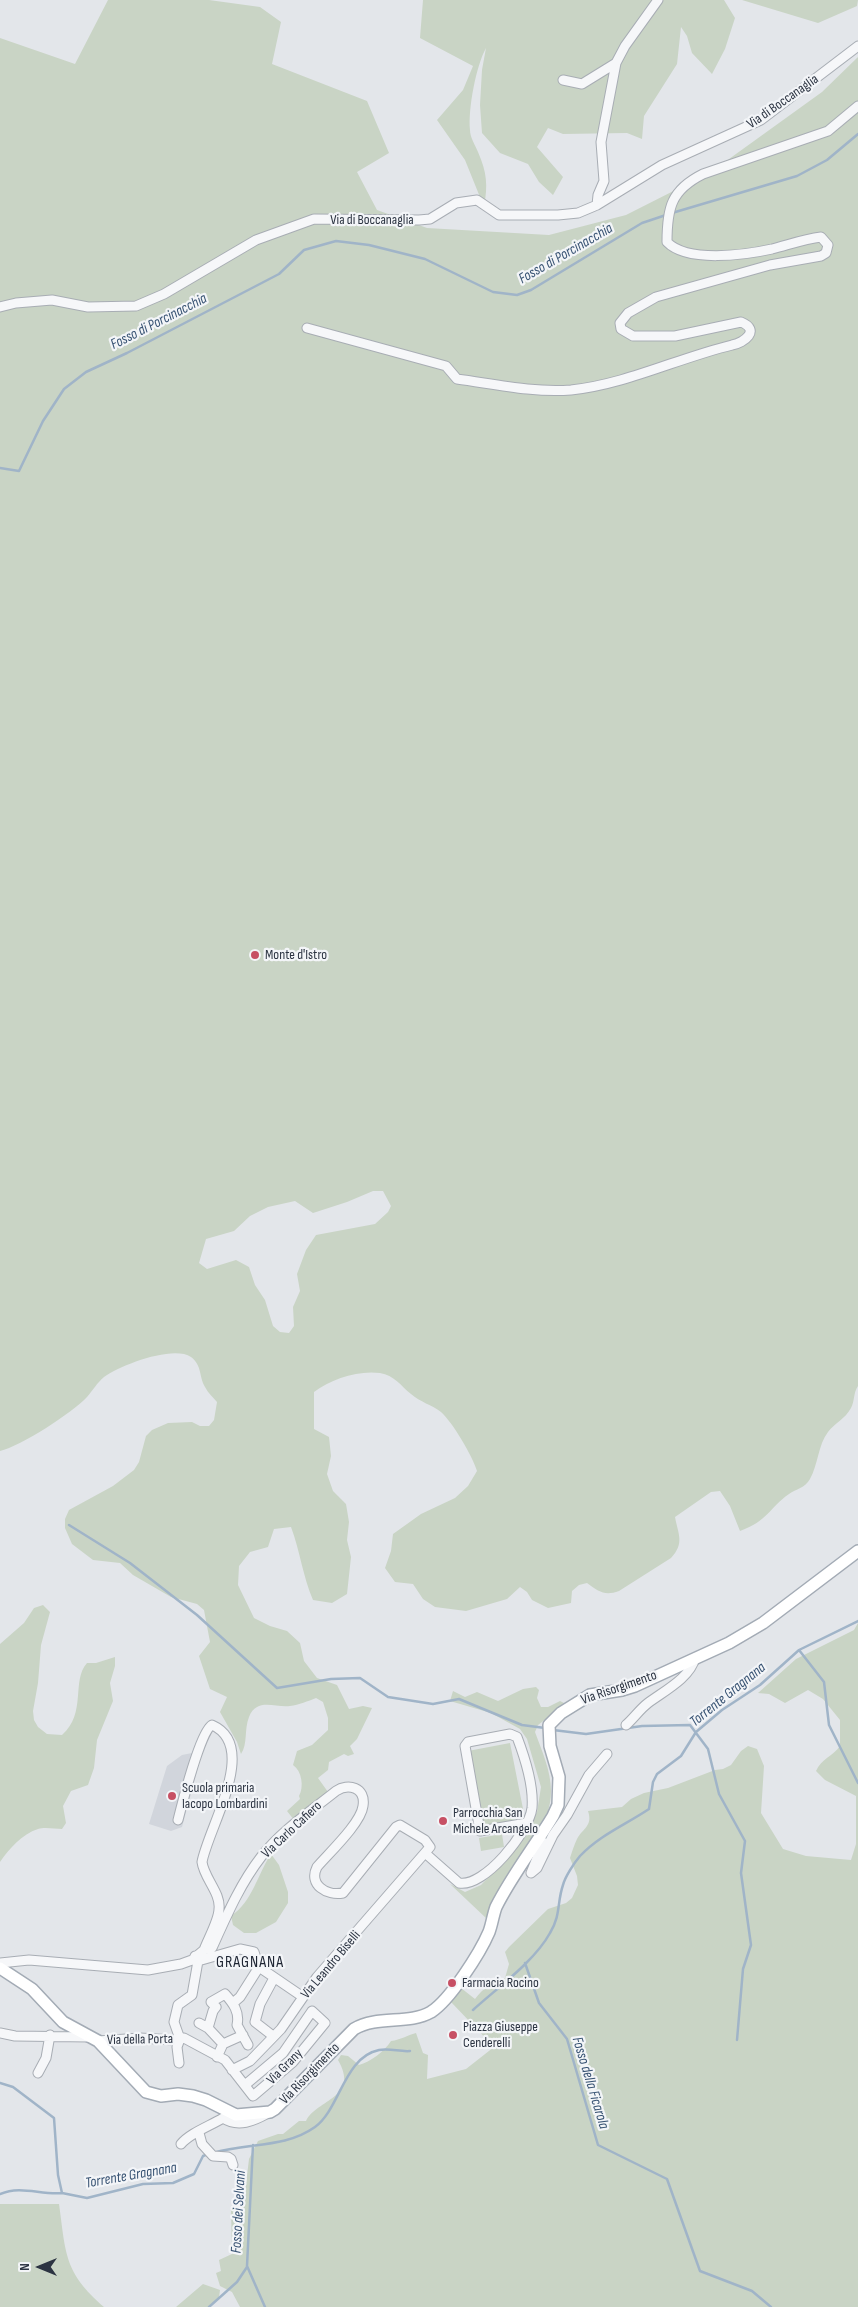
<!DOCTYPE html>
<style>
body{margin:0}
#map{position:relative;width:858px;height:2307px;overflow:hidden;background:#e3e6ea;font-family:"Sofia Sans Condensed",sans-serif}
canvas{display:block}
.north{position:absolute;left:15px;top:2242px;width:50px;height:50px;-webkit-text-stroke:4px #f3f5f8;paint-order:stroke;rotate:270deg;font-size:14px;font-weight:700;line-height:20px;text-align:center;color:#2c3442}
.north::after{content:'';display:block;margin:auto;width:18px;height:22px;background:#2c3442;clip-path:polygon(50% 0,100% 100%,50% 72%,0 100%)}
</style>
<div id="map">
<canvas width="858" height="2307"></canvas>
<div class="north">N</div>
</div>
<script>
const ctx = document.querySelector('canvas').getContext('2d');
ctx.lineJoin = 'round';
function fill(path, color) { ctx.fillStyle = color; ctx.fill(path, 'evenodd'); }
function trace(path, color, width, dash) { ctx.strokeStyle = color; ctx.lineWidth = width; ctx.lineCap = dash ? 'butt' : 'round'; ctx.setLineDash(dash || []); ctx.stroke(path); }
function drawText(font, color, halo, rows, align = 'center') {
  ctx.font = font + ' "Sofia Sans Condensed",sans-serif'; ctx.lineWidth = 4.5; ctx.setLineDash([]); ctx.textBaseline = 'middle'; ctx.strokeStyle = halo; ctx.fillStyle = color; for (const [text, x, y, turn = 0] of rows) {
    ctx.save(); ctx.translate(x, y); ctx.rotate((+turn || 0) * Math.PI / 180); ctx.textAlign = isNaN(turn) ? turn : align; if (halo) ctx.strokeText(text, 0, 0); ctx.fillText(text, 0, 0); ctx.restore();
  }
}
const built = new Path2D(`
 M196 1742 204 1745 182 1827 171 1831 149 1824 167 1766 182 1755 192 1753Z`);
const green = new Path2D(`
 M108 0H209L260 7 281 22 272 64 367 101 389 153 357 172 377 210 427 228 549 235 626 215 711 172 822 92 858 57V1386C853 1393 855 1401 851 1408 845 1419 835 1423 828 1432 818 1445 818 1465 810 1479 805 1488 796 1489 789 1494 769 1508 768 1521 740 1531L730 1506 720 1491 711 1492 675 1517C678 1534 685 1543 671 1558L619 1591C605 1596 599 1592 587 1583L579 1585 572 1591 571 1603 548 1608 532 1600 527 1592 520 1587 507 1599 466 1611 435 1607 423 1599 413 1584 395 1582 385 1568 391 1551 393 1534 421 1514 455 1498 468 1486 477 1471C472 1455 453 1423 441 1412 432 1405 420 1402 411 1394 401 1386 394 1375 380 1373 358 1370 331 1379 314 1392V1429L329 1437 331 1456 327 1474 333 1491 346 1504 349 1522 347 1540 351 1557 347 1594 332 1603 313 1600C303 1577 300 1551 291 1527L274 1529 268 1547 250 1552 239 1566 238 1585 254 1618 270 1626 287 1631 300 1643 304 1661 317 1678 337 1685 349 1709 363 1706 372 1708 357 1739 350 1746 354 1754 348 1756 344 1754 329 1762 328 1770 318 1778 328 1792 294 1820 287 1811 300 1799 299 1796C304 1787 302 1771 293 1765L297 1751 312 1745 328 1730V1718L323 1702 316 1698C308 1701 299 1705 290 1706 275 1708 257 1697 249 1717 244 1729 248 1744 241 1754L237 1742 220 1712 227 1697 210 1689 199 1656 210 1642 204 1610 197 1604 171 1597 133 1575 120 1563 93 1560 72 1544 65 1528V1519L69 1510 113 1486 134 1470 139 1462 146 1436 152 1430 168 1423 192 1422 200 1426H209L214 1420 217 1402C213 1397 208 1393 205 1387 199 1377 202 1365 191 1357 173 1345 121 1365 104 1377 97 1383 93 1390 87 1397 72 1413 21 1446 0 1451V38L75 64ZM373 1191H383L391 1206 388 1212 375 1224 316 1235 306 1250 297 1274 300 1291 293 1307 294 1326 289 1333 280 1332 273 1326 265 1300 255 1285 249 1267 236 1260 207 1269 199 1263 206 1239 234 1231 250 1216 268 1207 295 1201 313 1213 347 1202Z
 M423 0H724L735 18 725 49 712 74 692 53 687 36 681 27 677 64 644 116 642 139 627 133 563 134 548 128 537 147 563 177 553 195 539 182 528 164 500 153 482 133 480 105 482 70 486 48C476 66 468 109 470 130 470 137 475 145 478 152 487 173 488 185 484 207L465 160 437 120 463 90 473 66 420 38Z
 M742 0H858L857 6 818 23Z
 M43 1605 50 1612 41 1645 38 1683 33 1711 34 1720 38 1727 47 1734 62 1735C87 1713 71 1681 87 1663H96L115 1657V1666L110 1683 113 1701 97 1740 94 1768 88 1785 71 1791 63 1806 66 1823 62 1829C55 1829 45 1827 38 1829 22 1834 9 1849 0 1862V1644L24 1623 34 1608Z
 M858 1623V2307H240L232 2292 220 2286 216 2273 221 2271 219 2260 232 2254 231 2208 243 2209 249 2159 258 2141 278 2134H283L299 2121H306C317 2099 360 2098 338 2060L341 2055 348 2056 359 2065C370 2062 385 2051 391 2041 401 2040 407 2035 416 2033L423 2053 428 2055 427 2079 466 2069 494 2047 451 2002 461 1988 475 1999C483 1988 492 1983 505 1978L509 1964 505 1952 509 1947 548 1909 566 1903 572 1898 578 1885 577 1876 570 1858C572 1852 574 1845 577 1839 583 1828 593 1826 588 1811L622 1807 631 1799 644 1793 668 1788 715 1770 723 1769 731 1765 741 1751 748 1746 757 1749 764 1766 761 1813 783 1849 806 1856 851 1860 856 1844V1796L825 1780 816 1771C821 1759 833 1756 840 1746V1720L823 1699 808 1690 785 1703 769 1694 758 1693 796 1659 854 1630Z
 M536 1687 539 1690 537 1698 541 1707H548L560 1701 564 1703 563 1706 538 1725 535 1732C542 1751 551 1771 551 1791 551 1824 527 1846 510 1871 499 1886 493 1902 487 1919L450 1884 465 1892 481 1885 506 1859 537 1812 541 1787 527 1739 520 1729 491 1713 450 1701 453 1691 465 1697 477 1692 498 1701 523 1689Z
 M510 1743 525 1819 482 1827 468 1751Z
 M502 1834 504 1847 481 1851 479 1838Z
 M271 1854 279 1865 288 1892V1903L276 1922 256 1933H244L233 1925 231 1916C253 1901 257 1875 271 1854Z
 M0 2204H59C66 2254 64 2272 104 2307H0Z
 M203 2284 220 2290 219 2297 209 2307H176Z`);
const stream = new Path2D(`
 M672 213 797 176 827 160 858 134
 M0 468 19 471 43 421 64 389 86 372 127 353 279 274 304 250 336 241 369 245 425 259 493 292 517 295 531 290 642 223 666 215
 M69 1525 130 1563 197 1615 277 1688 331 1679 360 1678 388 1697 433 1704 459 1699 522 1725 545 1728
 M799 1650 824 1682 829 1725 858 1783
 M553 1730 586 1734 642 1726 690 1725 708 1749 719 1794 745 1841 741 1873 751 1945 743 1969 737 2040
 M525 1963 539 2003 567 2039 598 2145 667 2179 700 2271 752 2291 771 2307
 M473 2010C497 1988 534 1962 550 1933 561 1915 557 1902 563 1885 565 1877 574 1863 580 1856 600 1835 625 1825 649 1809L653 1782 657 1774 681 1756 696 1732 722 1710 760 1685 799 1650 858 1621
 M0 2083 13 2087 54 2118 58 2175 62 2193 87 2198 143 2184 173 2183 194 2174 203 2156 208 2154
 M253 2145 247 2266 265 2307
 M213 2153C247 2142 284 2149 315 2127 340 2109 344 2057 379 2050 390 2048 400 2052 410 2051
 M0 2194C21 2185 40 2195 62 2193
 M209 2307 237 2282 247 2267`);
const minor = new Path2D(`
 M563 80 582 84 616 63
 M597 205 598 195 604 181 601 142 616 63 625 46 658 0
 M0 307 16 303 52 300 88 307 136 306 164 294 256 240 314 219 419 220 430 219 456 203 477 200 499 215H558L578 213 597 205 662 165 761 120 858 46
 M307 328 446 366 457 379C494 384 533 393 571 390 627 384 678 358 732 345 744 343 761 330 741 322L675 336H633L621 329 620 323 628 313 656 297 770 265 821 256 826 253 828 245 821 237C804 239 788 245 772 249 745 255 687 263 667 242 667 208 671 190 703 174L828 131 858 106
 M626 1725C633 1719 640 1709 648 1703 664 1691 690 1678 695 1658
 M178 1820C182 1804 201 1730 212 1725 260 1746 208 1828 202 1862 204 1878 221 1893 219 1909 219 1920 208 1939 204 1950
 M539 1840 543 1842 542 1846 531 1873 537 1868 553 1835 567 1815 589 1775 607 1754
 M425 1853 459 1883C484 1888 529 1832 532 1808 534 1785 525 1758 517 1737L510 1734 468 1742 465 1746 480 1831 527 1823
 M195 1956 198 1961 240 1949 254 1952 259 1967 303 1997
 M0 1963 29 1960 148 1970 181 1964 192 1960 204 1950 212 1948C226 1917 240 1884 261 1857 281 1831 311 1811 336 1791 348 1783 366 1787 363 1806 361 1823 329 1853 317 1867 308 1885 327 1896 343 1893L396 1827 400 1825 425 1840 430 1847 317 1977 281 2029 250 2061 232 2070
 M233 2003 240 1997 259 1967
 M199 2023 208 2028
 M0 2033 15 2036 89 2037
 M273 2036 255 2022 260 2004 274 1978
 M98 2041 140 2038 174 2040 184 2038 225 2060 253 2096 293 2062 325 2023 312 2011 283 2053 245 2085
 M223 2044 243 2035
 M217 2057 223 2044 208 2028 213 2011 216 2007 211 2002 225 1994C233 2003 240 2012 237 2025L248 2045
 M179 2063 177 2047 180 2039 174 2022 178 2005 192 1995 198 1961
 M38 2073 46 2058 50 2035
 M199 2133 202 2144 213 2156 228 2157 231 2159 233 2165
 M181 2144C190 2133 210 2126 223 2118 238 2128 254 2121 268 2113`);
const major = new Path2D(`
 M0 1968 32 1989 63 2022 98 2041 146 2092 161 2096 178 2094 193 2096 206 2100 236 2115 270 2112 275 2109 354 2029C378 2015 408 2025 431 2012 450 2000 480 1953 489 1932 492 1924 493 1915 496 1907 512 1875 535 1846 553 1816L558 1805 559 1777 550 1746 549 1725 561 1713 590 1695 622 1690 635 1686 729 1643 763 1623 858 1551`);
const markers = [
 [255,955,5,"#c75064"],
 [172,1796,5,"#c75064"],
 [443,1821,5,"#c75064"],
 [452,1983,5,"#c75064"],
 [453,2035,5,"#c75064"]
];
const streetNames = [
 ["Via di Boccanaglia",783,102,-35],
 ["Via di Boccanaglia",372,220],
 ["Via Risorgimento",619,1688,-19],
 ["Via Carlo Cafiero",292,1830,-43],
 ["Via Leandro Biselli",331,1965,-50],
 ["Via della Porta",140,2040,-1],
 ["Via Grany",285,2067,-45],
 ["Via Risorgimento",310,2074,-46]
];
const poiNames = [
 ["Monte d'Istro",265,955],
 ["Scuola primaria",182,1788],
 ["Iacopo Lombardini",182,1804],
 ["Parrocchia San",453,1813],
 ["Michele Arcangelo",453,1829],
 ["Farmacia Rocino",462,1983],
 ["Piazza Giuseppe",463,2027],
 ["Cenderelli",463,2043]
];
const waterNames = [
 ["Fosso di Porcinacchia",566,254,-30],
 ["Fosso di Porcinacchia",159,322,-27],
 ["Torrente Gragnana",728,1695,-39],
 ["Fosso della Ficarola",590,2083,73],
 ["Torrente Gragnana",131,2176,-10],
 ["Fosso dei Selvani",239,2212,-87]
];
const quarterNames = [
 ["GRAGNANA",250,1963]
];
fill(built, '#d1d5dc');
fill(green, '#c9d4c5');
trace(stream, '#a0b4c8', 2.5);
trace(minor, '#a8adb4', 11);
trace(major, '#a3abb5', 14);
trace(minor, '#f6f7f9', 9);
trace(major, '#fff', 11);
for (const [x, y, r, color] of markers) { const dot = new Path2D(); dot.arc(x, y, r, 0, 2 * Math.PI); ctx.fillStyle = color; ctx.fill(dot); trace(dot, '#f3f5f8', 2); }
drawText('14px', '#2c3442', '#f3f5f8', streetNames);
drawText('14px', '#2c3442', '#f3f5f8', poiNames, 'left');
drawText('italic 15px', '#385373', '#f3f5f8', waterNames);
ctx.letterSpacing = '1px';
drawText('16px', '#1e2533', '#f3f5f8', quarterNames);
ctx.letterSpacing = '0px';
</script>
